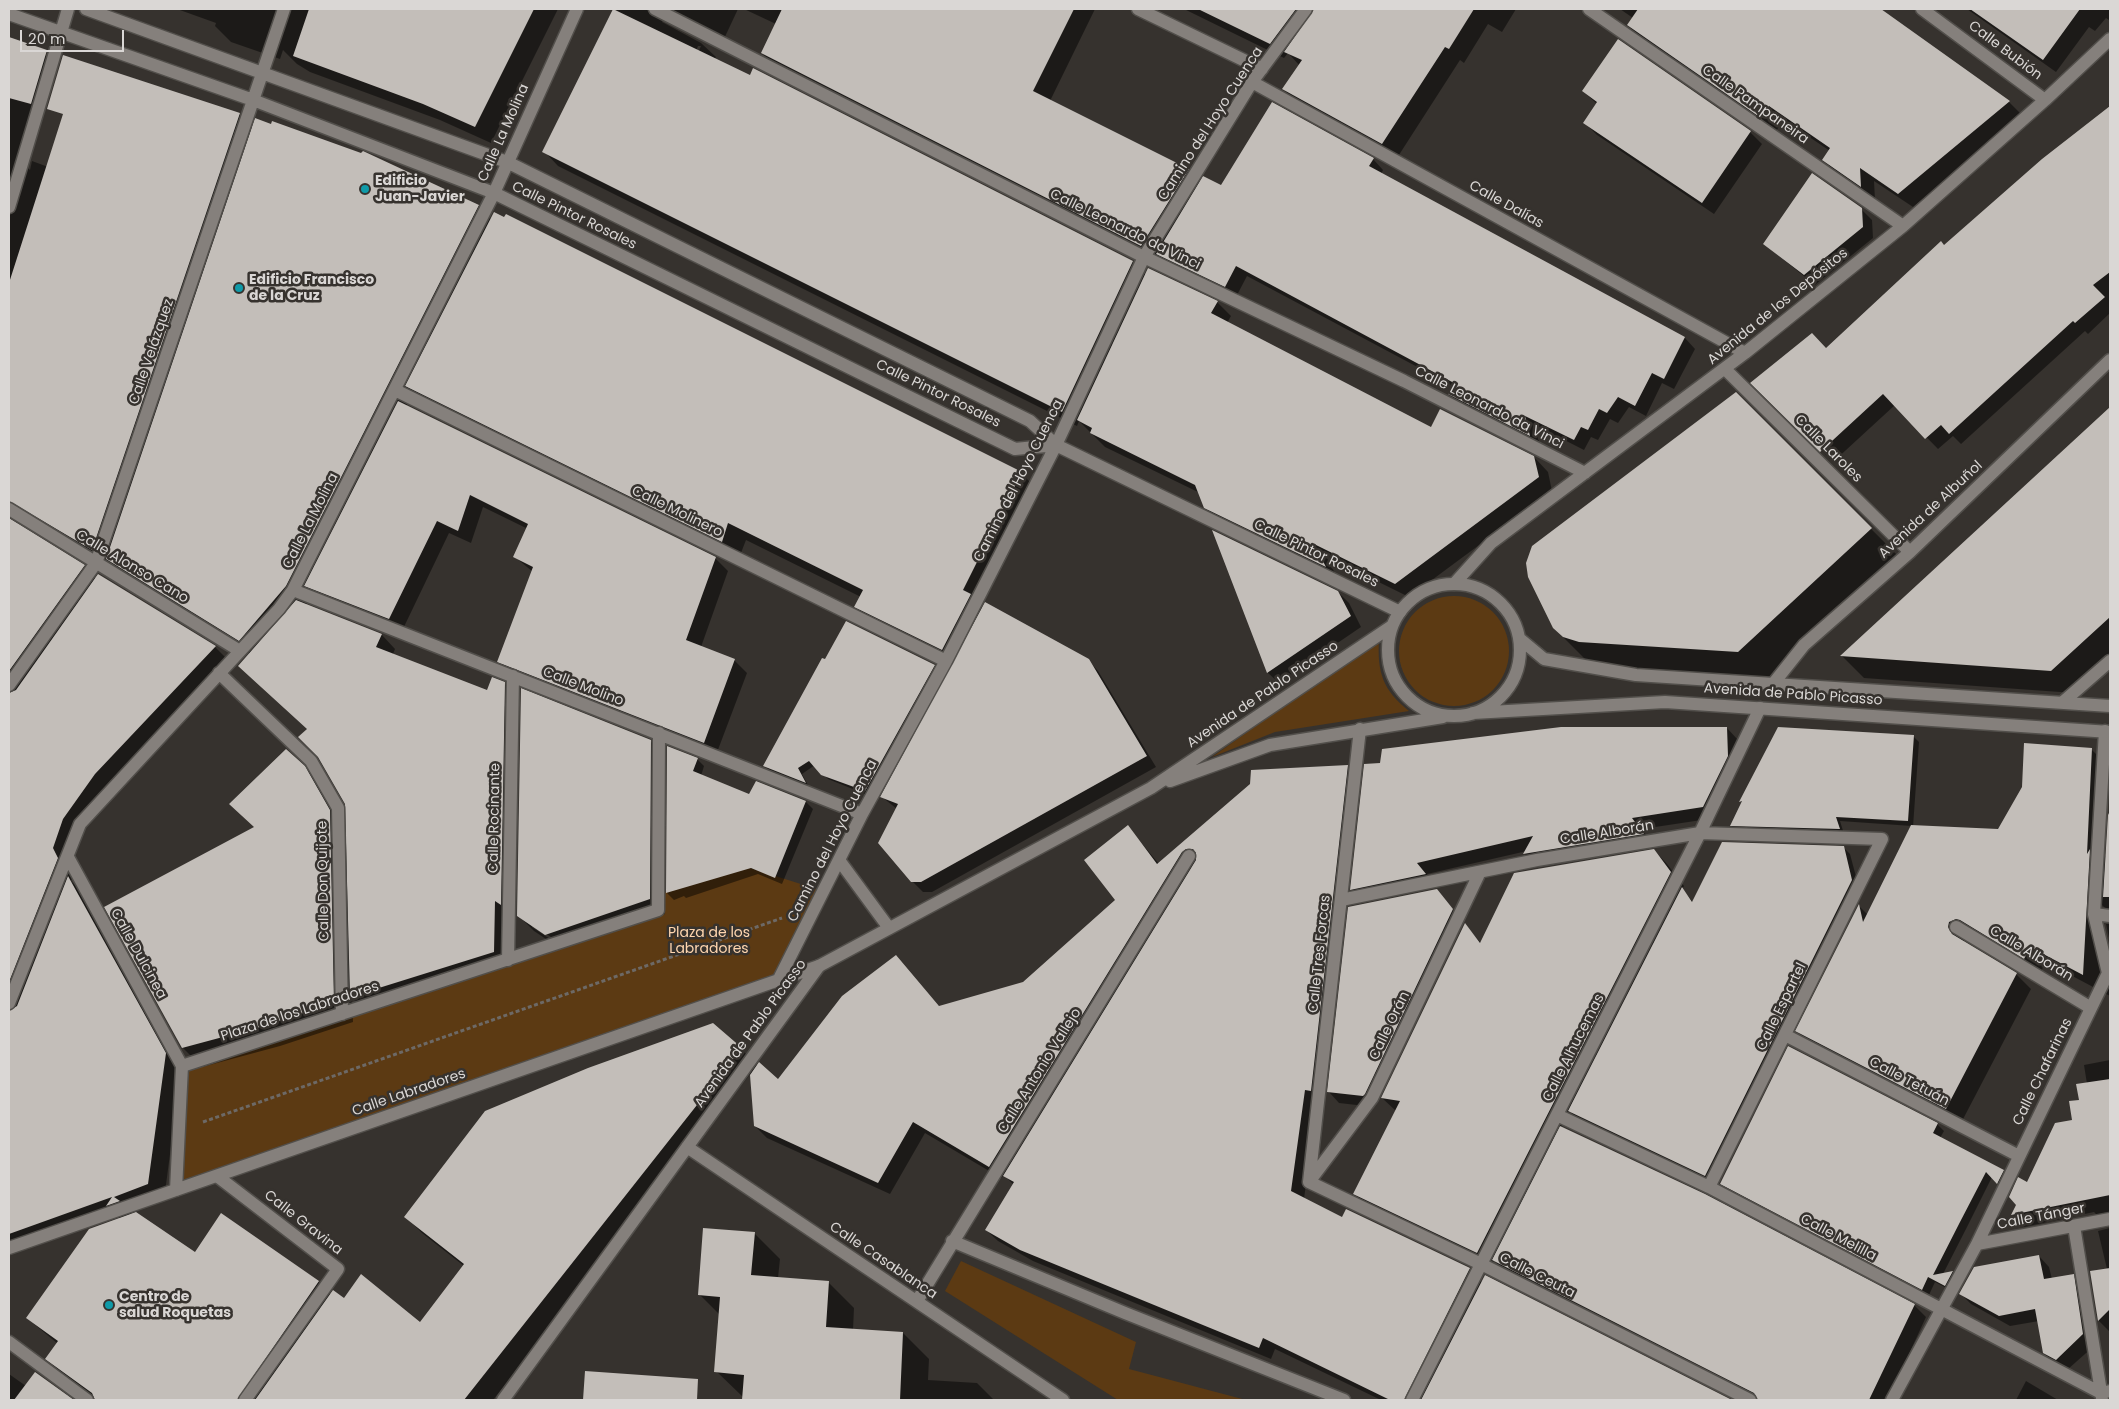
<!DOCTYPE html>
<meta charset="utf-8">
<style>
body{margin:0}
#map{position:relative;width:2119px;height:1409px;overflow:hidden;background:#36322e;font-family:Poppins,sans-serif}
canvas{display:block}
.frame{position:absolute;inset:0;border:10px solid #dad7d5;pointer-events:none}
.scale{position:absolute;left:20px;top:30px;width:104px;height:22px;box-sizing:border-box;border:2px solid #dad7d5;border-top:0;padding-left:6px;font-size:15px;line-height:18px;white-space:nowrap;color:#dad7d5;-webkit-text-stroke:4px #36322e;paint-order:stroke}
</style>
<div id="map">
<canvas width="2119" height="1409"></canvas>
<div class="frame"></div>
<div class="scale">20 m</div>
</div>
<script>
const ctx = document.querySelector('canvas').getContext('2d');
ctx.lineJoin = 'round';
function fill(path, color) { ctx.fillStyle = color; ctx.fill(path, 'evenodd'); }
function trace(path, color, width, dash) { ctx.strokeStyle = color; ctx.lineWidth = width; ctx.lineCap = dash ? 'butt' : 'round'; ctx.setLineDash(dash || []); ctx.stroke(path); }
function drawText(font, color, halo, rows, align = 'center') {
  ctx.font = font + ' Poppins,sans-serif'; ctx.lineWidth = 5; ctx.setLineDash([]); ctx.textBaseline = 'middle'; ctx.strokeStyle = halo; ctx.fillStyle = color; for (const [text, x, y, turn = 0] of rows) {
    ctx.save(); ctx.translate(x, y); ctx.rotate((+turn || 0) * Math.PI / 180); ctx.textAlign = isNaN(turn) ? turn : align; if (halo) ctx.strokeText(text, 0, 0); ctx.fillText(text, 0, 0); ctx.restore();
  }
}
const green = new Path2D(`
 M1399 651a55 55 0 1 1 110 0a55 55 0 1 1-110 0Z
 M1379 639C1377 673 1383 690 1409 711L1275 732 1212 757Z
 M750 868 823 891 779 979 176 1190 182 1066 658 910V894Z
 M961 1261 1136 1342 1129 1369 1246 1400H1118L945 1291Z`);
const shadow = new Path2D(`
 M177 9H558L491 143 440 120 310 72 297 64 283 50 280 59 231 42 215 26 216 23Z
 M615 9H738L723 41 665 17 662 22 701 43 716 57 714 60 1133 262 1146 275 1217 302 1231 316 1227 323 1431 428 1534 457 1548 472 1552 491 1409 597 1326 556 1338 579 1219 521 1205 507 1200 493 1105 447 1079 421 1077 426 558 166 544 151ZM698 46H701L696 57 694 56Z
 M744 9H1095L1050 101 1188 170 1201 183 1221 187 1373 159 1383 170 1381 174 1685 338 1695 349 1674 389 1662 383 1646 416 1629 407 1618 423 1610 419 1598 440 1591 437 1584 450 1535 425 1540 445 1460 404 1449 394 1453 386 1247 276 1236 297 1168 264 1159 255 1156 260 776 68 762 53 776 24Z
 M1184 9H1516L1502 32 1488 24 1464 63 1460 60 1397 158 1298 103 1283 89 1300 66 1288 53 1284 58Z
 M1620 9H1880L2009 102 2024 117 1913 207 1874 181 1875 200 1838 174 1823 160 1830 151 1784 120 1776 131 1643 40 1628 25 1633 18Z
 M1967 9H2110V18L2109 20 2106 18 2095 31 2089 27 2056 72Z
 M9 38 39 49 55 65 23 163 30 170 32 161 51 168 239 114 253 128 478 206 491 219H505L506 216 1021 473 1039 491 981 606 1088 660 1098 671 1156 767 932 892H923L912 881 897 809 882 797 954 664 873 624 855 606 861 597 746 540 739 558 413 392 406 406 715 558 728 571 701 647 734 660 747 673 716 755 511 674 499 661 533 572 515 557 528 529 483 507 471 543 449 533 402 631 312 592 306 605 382 635 395 649 393 654 487 692 504 683 518 697 507 966 365 1011 352 998 353 1022 280 1046 202 1067 183 1048 255 828 304 767 324 787 347 827 346 804 308 729 250 654 127 578 109 561 108 565 22 517 17 525 84 566 96 579 215 647 231 663 111 790 79 835 68 865 74 874 71 881 84 894 181 1070 164 1200 130 1212 132 1215 195 1254 222 1215 319 1282 331 1295 421 1323 464 1266 422 1233 406 1217 741 1049 758 1066 779 1081 895 956 940 1007 1023 983 1117 901 1128 827 1159 864 1252 785 1347 766 1359 778 1304 1199 1342 1219 1469 1269 1482 1282 1485 1277 1730 1400H1381L1275 1349 1271 1359 1033 1261 998 1241 986 1230 1014 1185 1004 1175 1001 1178 925 1133 890 1194 767 1138 755 1126 751 1073 493 1400H96L63 1375 47 1359 58 1344 27 1318 121 1219 118 1217 9 1254Z
 M1618 40 1750 132 1762 144 1714 214 1597 135 1585 123 1597 104 1583 91Z
 M2110 108V313L2088 334 2085 331 1961 444 1953 436 1938 449 1895 405 1833 462 1752 383 1826 349 2043 160Z
 M1861 209 1872 220 1873 238 1815 285 1764 244Z
 M1736 393 1900 558 1768 681 1604 671 1587 661 1557 631Z
 M2110 409V659L2074 693 1864 678 1842 656Z
 M1214 532 1338 592 1349 603 1361 627 1279 683 1268 673Z
 M934 666 939 671 870 796 828 779 815 765 802 774 809 787 770 771 765 766Z
 M1727 728 1738 740 1739 768 1715 818 1642 829 1653 845 1536 865 1525 854 1527 851 1427 874 1436 886 1363 901 1351 889Z
 M1779 728 1914 737 1919 742 1913 827 1999 830 2091 749 2106 764 2103 853 2107 857 2110 803V913L2102 905 2101 930 2110 971V996L2046 962 2040 973 1964 939V942L2016 974 2031 989 1961 1123 1812 1046 1797 1031 1859 906 1868 915 1912 826 1840 821 1844 834 1736 830 1731 826 1743 803 1741 801Z
 M650 741 666 756 665 914 561 949 534 931 518 915ZM532 924 551 937 550 939 532 927Z
 M668 748 697 759 704 766 701 776 749 795 756 782 806 802 813 809 782 884 758 874 686 898 684 896 674 900 667 893Z
 M1843 847 1850 854 1859 888 1712 1182 1576 1118 1570 1111 1561 1127 1914 1305 1926 1317 1890 1395 1895 1400H1759L1505 1272 1494 1260 1491 1266 1368 1207 1355 1194 1396 1111 1382 1098 1465 925 1481 943 1654 850 1667 864 1684 886 1682 889 1693 902Z
 M1437 890 1463 921 1375 1105 1374 1107 1339 1103 1329 1092Z
 M2106 924H2110V942Z
 M1789 1048 1937 1124 1944 1131 1940 1138 2003 1171 2010 1177 2004 1189 1992 1177 1966 1229 1943 1274 1953 1272 1959 1278 1952 1291 1935 1282 1929 1295 1728 1190 1721 1183Z
 M2110 1060V1224L2107 1225 2094 1212 2024 1227 2013 1215 2028 1183 2074 1121 2087 1084 2084 1065Z
 M2110 1228V1332L2099 1321 2091 1272 2107 1269 2098 1231Z
 M754 1233 780 1259 778 1278 828 1282 854 1308 853 1330 903 1333 929 1359 928 1380 977 1383 994 1400H743V1397L716 1371 720 1315 699 1294Z
 M2039 1256 2049 1267 2052 1279 2073 1275 2084 1286 2094 1346 2067 1370 2055 1364 2044 1353 2039 1321 2010 1326 1971 1304 1961 1294Z
 M586 1372 664 1378 687 1400H584Z
 M36 1373 72 1400H9V1374L26 1386Z
 M2026 1381 2058 1400H2016Z`);
const building = new Path2D(`
 M309 9H534L475 127 423 104 293 56Z
 M613 9 750 75 753 68 1133 261 1062 412 542 152Z
 M782 9H1074L1033 91 1189 169 1141 246 761 53Z
 M1198 9H1296L1270 44Z
 M1314 9H1474L1449 49 1445 47 1382 144 1282 89 1302 60 1284 52Z
 M1638 9H1881L2010 101 1898 194 1860 168 1861 187 1822 160 1830 148 1769 106 1761 118 1627 25Z
 M1970 9H2080L2043 60Z
 M9 37 47 50 31 104 9 98Z
 M1618 39 1751 131 1702 203 1583 123 1597 102 1582 91Z
 M63 55 240 113 92 550 9 501V283L63 114 47 109Z
 M1272 102 1374 158 1369 166 1685 337 1664 379 1652 373 1635 406 1618 397 1607 413 1599 409 1588 430 1581 427 1574 440 1525 416 1530 436 1448 394 1454 383 1236 266 1225 287 1156 254 1203 176 1221 185Z
 M2110 106V272L2093 285 2105 297 2075 323 2073 321 1949 434 1941 425 1925 439 1883 394 1820 452 1750 383 1812 333 1826 348 1941 241 1944 245 2042 159Z
 M255 118 271 124 272 121 361 153 363 151 479 205 286 586 239 641 106 559Z
 M1812 173 1862 208 1863 227 1804 275 1763 244Z
 M494 212 504 217 506 214 1022 472 963 590 971 594 942 650 854 607 863 590 728 523 722 542 405 386Z
 M1148 268 1218 301 1211 313 1431 427 1440 409 1534 456 1539 477 1395 584 1314 544 1326 567 1204 508 1195 485 1090 433 1092 428 1077 420Z
 M1736 392 1872 528 1738 652 1579 642 1563 637 1553 628 1528 577 1526 563 1532 546Z
 M398 401 716 557 686 640 735 659 704 743 497 662 533 567 513 557 528 524 470 495 458 531 437 521 389 619 304 586Z
 M2110 407V617L2051 671 1840 656Z
 M9 518 85 565 9 671Z
 M1212 530 1338 591 1351 616 1267 673Z
 M98 574 216 646 95 774 63 819 53 848 58 858 9 982V693L16 690Z
 M296 600 382 634 376 647 487 690 492 677 505 682 501 905 495 901 494 952 350 997 345 804 318 757 298 737 307 729 238 666Z
 M985 602 1089 659 1147 756 921 882H911L878 843 898 804 880 797Z
 M846 621 935 665 865 791 821 775 809 761 798 768 806 783 763 766 822 658 825 659Z
 M521 688 651 740 650 899 545 935 517 916Z
 M1561 727H1727L1728 756 1703 807 1632 818 1644 834 1523 854 1533 836 1417 863 1426 874 1350 890 1364 764 1380 763 1382 749Z
 M1778 727 1914 735 1908 821 1836 817 1840 829 1730 826 1742 801 1739 802Z
 M2024 743 2092 748 2087 854 2090 849 2083 975 2030 947 2024 959 1960 920 1956 919 1949 922 1948 927 1952 934 2017 973 1946 1109 1795 1031 1859 904 1863 922 1911 825 1998 829 2022 787Z
 M667 746 698 758 693 771 749 794 756 781 806 801 775 878 751 868 666 893Z
 M286 749 305 766 330 810 334 1003 260 1027 182 1048 104 907 254 827 229 804Z
 M1348 765 1311 1091 1305 1090 1291 1191 1342 1217 1346 1209 1470 1268 1404 1400H1390L1263 1338 1259 1348 1020 1250 985 1230 1014 1182 1003 1176 1196 860V853L1193 849H1186L1182 852 989 1167 913 1122 878 1183 754 1126 750 1075 759 1062 778 1079 842 996 896 955 939 1006 1023 982 1115 900 1084 860 1128 825 1157 864 1250 784 1251 770Z
 M2110 811V897H2103L2108 815Z
 M1722 842 1844 846 1852 880 1705 1176 1568 1111 1682 887 1692 902Z
 M1654 849 1671 872 1477 1253 1353 1194 1400 1101 1381 1098 1465 923 1480 943 1514 873Z
 M68 876 166 1053 148 1184 114 1197 120 1201 106 1206 112 1197 9 1234V1011L17 1006Z
 M1437 889 1453 909 1365 1094 1363 1096 1327 1092 1348 907Z
 M713 1023 742 1048 464 1400H255L333 1290 344 1298 361 1274 420 1322 464 1264 404 1217 485 1111 588 1068Z
 M1788 1046 1938 1123 1933 1133 2004 1170 1997 1184 1986 1172 1960 1222 1933 1275 1953 1271 1945 1286 1928 1277 1922 1290 1720 1184Z
 M2110 1079V1195L2011 1215 2016 1205 2009 1197 2018 1177 2027 1182 2055 1123 2072 1120 2069 1101 2079 1100 2076 1084Z
 M1560 1126 1705 1194 1915 1304 1869 1400H1758L1754 1393 1492 1260Z
 M136 1212 195 1252 221 1213 319 1281 237 1400H95L92 1393 45 1359 58 1341 26 1318 89 1229Z
 M703 1228 755 1232 751 1275 829 1281 826 1327 903 1332 900 1400H742L744 1375 714 1372 720 1297 698 1295Z
 M2039 1255 2044 1279 2074 1274 2083 1334 2056 1360 2043 1353 2035 1309 1999 1316 1959 1294 1974 1267Z
 M2110 1268V1309L2098 1321 2090 1271Z
 M1485 1275 1732 1400H1421Z
 M585 1371 698 1379 697 1400H583Z
 M35 1372 74 1400H14Z`);
const path = new Path2D(`
 M203 1122 782 918`);
const street = new Path2D(`
 M86 9 507 162 1030 421 1056 445 1400 612
 M655 9 1144 257 1404 381 1585 473
 M1138 9 1262 69
 M1589 9 1903 226
 M1922 9 2045 100
 M9 14 253 100 494 193 1015 449 1056 445
 M1252 82 1745 353
 M9 207 68 9
 M1725 369 1910 552
 M395 390 946 661
 M9 509 240 651
 M1454 584 1491 543 1745 353 1903 226 2045 100 2110 39
 M293 590 862 814
 M219 673 311 761 338 808 342 1014
 M1773 684 1804 645 1910 552 2110 360
 M9 685 96 563 284 9
 M2063 702 2110 661
 M68 857 182 1066
 M839 860 889 928
 M1341 900 1537 860 1700 833 1882 839 1709 1187
 M2094 914 2110 916
 M1956 927 2091 1008
 M508 960 513 676
 M779 979 862 814 946 661 1056 445 1144 257 1252 82 1306 9
 M9 1003 80 824 279 609 293 590 494 193 577 9
 M1785 1035 2019 1156
 M1557 1115 1709 1187 2101 1393 2110 1391
 M687 1147 1063 1400
 M217 1176 338 1269 245 1400
 M1309 1182 1481 1264 1750 1400
 M1309 1182 1360 729
 M1309 1182 1372 1098 1480 872
 M176 1190 182 1066 658 910 659 733
 M2074 1226 2102 1398
 M952 1241 1125 1313 1344 1400
 M1977 1244 2110 1219
 M9 1248 819 966
 M917 1301 1189 856
 M9 1342 87 1400
 M503 1400 819 966
 M1412 1400 1700 833 1760 708
 M1892 1400 1977 1244 2108 973 2094 914 2105 731`);
const secondary = new Path2D(`
 M1388 650a66 66 0 1 1 132 0a66 66 0 1 1-132 0Z
 M1520 639 1544 659 1636 675 2110 706
 M1473 713 1665 702 2110 732
 M1170 781 1270 745 1443 717
 M819 966 1151 788 1392 626`);
const markers = [
 [365,189,5,"#0f9aa8"],
 [239,288,5,"#0f9aa8"],
 [109,1305,5,"#0f9aa8"]
];
const streetNames = [
 ["Calle Bubión",2005,51,37],
 ["Calle Pampaneira",1755,105,35],
 ["Camino del Hoyo Cuenca",1211,124,-57],
 ["Calle La Molina",504,133,-66],
 ["Calle Dalías",1506,205,29],
 ["Calle Pintor Rosales",574,216,26],
 ["Calle Leonardo da Vinci",1125,230,26],
 ["Avenida de los Depósitos",1778,307,-39],
 ["Calle Velázquez",152,352,-71],
 ["Calle Pintor Rosales",938,394,26],
 ["Calle Leonardo da Vinci",1489,408,27],
 ["Calle Laroles",1828,449,45],
 ["Camino del Hoyo Cuenca",1019,481,-63],
 ["Avenida de Albuñol",1931,510,-43],
 ["Calle Molinero",677,512,26],
 ["Calle La Molina",311,521,-63],
 ["Calle Pintor Rosales",1316,554,26],
 ["Calle Alonso Cano",132,567,31],
 ["Calle Molino",583,687,21],
 ["Avenida de Pablo Picasso",1263,695,-34],
 ["Avenida de Pablo Picasso",1793,695,4],
 ["Calle Rocinante",495,818,-89],
 ["Calle Alborán",1607,833,-9],
 ["Camino del Hoyo Cuenca",833,841,-63],
 ["Calle Don Quijote",324,881,-91],
 ["Calle Dulcinea",138,954,61],
 ["Calle Tres Forcas",1320,954,-84],
 ["Calle Alborán",2031,954,31],
 ["Calle Espartel",1782,1007,-64],
 ["Plaza de los Labradores",300,1012,-18],
 ["Calle Orán",1390,1026,-64],
 ["Avenida de Pablo Picasso",751,1034,-54],
 ["Calle Alhucemas",1574,1048,-63],
 ["Calle Antonio Vallejo",1040,1071,-58],
 ["Calle Chafarinas",2043,1072,-64],
 ["Calle Tetuán",1909,1082,28],
 ["Calle Labradores",409,1093,-19],
 ["Calle Tánger",2041,1217,-11],
 ["Calle Gravina",303,1223,38],
 ["Calle Melilla",1838,1238,28],
 ["Calle Casablanca",883,1261,34],
 ["Calle Ceuta",1537,1276,27]
];
const poiNames = [
 ["Edificio",375,181],
 ["Juan-Javier",375,197],
 ["Edificio Francisco",249,280],
 ["de la Cruz",249,296],
 ["Centro de",119,1297],
 ["salud Roquetas",119,1313]
];
const parkNames = [
 ["Plaza de los",709,933],
 ["Labradores",709,949]
];
fill(green, '#5c3a13');
fill(shadow, '#0007');
fill(building, '#c3beb9');
trace(street, '#524f4b', 15);
trace(secondary, '#524f4b', 15);
trace(path, '#6d6966', 3, [4, 2.5]);
trace(street, '#85807c', 12);
trace(secondary, '#85807c', 12);
for (const [x, y, r, color] of markers) { const dot = new Path2D(); dot.arc(x, y, r, 0, 2 * Math.PI); ctx.fillStyle = color; ctx.fill(dot); trace(dot, '#36322e', 2); }
drawText('14px', '#dad7d5', '#36322e', streetNames);
drawText('bold 14px', '#dad7d5', '#36322e', poiNames, 'left');
drawText('14px', '#fed5ae', '#36322e', parkNames);
</script>
